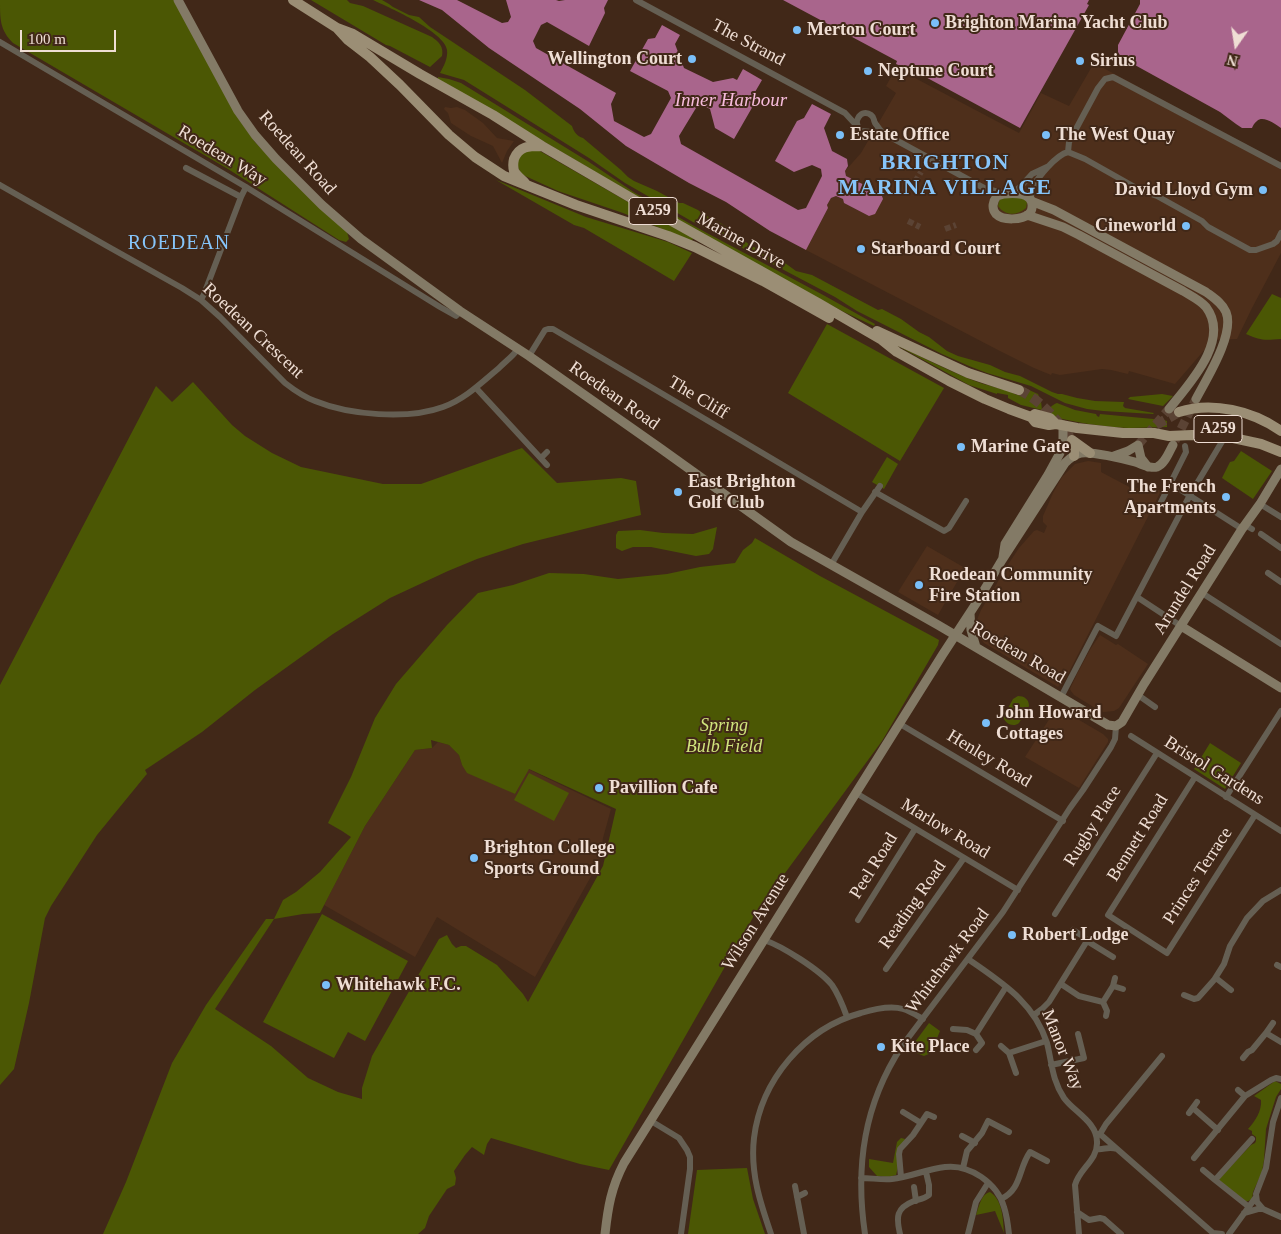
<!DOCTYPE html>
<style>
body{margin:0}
#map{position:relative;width:1281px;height:1234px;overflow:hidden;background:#412818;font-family:Georgia,serif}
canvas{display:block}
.north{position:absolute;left:1211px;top:20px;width:50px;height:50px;-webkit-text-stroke:4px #412818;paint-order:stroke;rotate:193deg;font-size:14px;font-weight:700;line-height:20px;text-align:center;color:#efded4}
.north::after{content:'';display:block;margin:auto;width:18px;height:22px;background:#efded4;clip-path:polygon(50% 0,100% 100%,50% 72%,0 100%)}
.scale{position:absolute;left:20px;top:30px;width:96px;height:22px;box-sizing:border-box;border:2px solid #efded4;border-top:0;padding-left:6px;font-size:15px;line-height:18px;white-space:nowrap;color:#efded4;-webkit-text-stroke:4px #412818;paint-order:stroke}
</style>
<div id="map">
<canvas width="1281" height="1234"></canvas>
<div class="north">N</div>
<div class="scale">100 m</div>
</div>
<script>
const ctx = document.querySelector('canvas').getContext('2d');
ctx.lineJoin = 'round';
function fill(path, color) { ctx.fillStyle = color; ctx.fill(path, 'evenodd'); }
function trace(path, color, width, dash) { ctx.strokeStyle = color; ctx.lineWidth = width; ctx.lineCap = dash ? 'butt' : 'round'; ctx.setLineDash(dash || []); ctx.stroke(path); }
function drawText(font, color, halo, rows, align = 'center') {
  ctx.font = font + ' Georgia,serif'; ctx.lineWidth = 4; ctx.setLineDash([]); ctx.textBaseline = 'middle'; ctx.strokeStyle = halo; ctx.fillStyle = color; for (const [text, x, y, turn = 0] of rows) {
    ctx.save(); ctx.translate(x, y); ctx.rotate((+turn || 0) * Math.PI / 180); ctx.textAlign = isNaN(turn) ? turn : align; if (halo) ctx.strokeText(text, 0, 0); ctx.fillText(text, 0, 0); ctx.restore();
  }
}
const built = new Path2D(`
 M1094 63 1281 163V253L1252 308 1237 339 1213 340 1175 384 1129 371 1128 374 1111 370 1102 369 1060 375 1052 373 1051 375 1034 368 998 350 806 250 828 208 827 205 831 198 836 196 843 199 844 203 869 216 881 193 846 176 845 171 861 153 896 93 886 86 896 68 1019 133 1041 93 1069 106Z
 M445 107 451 108 457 107 465 110 483 123 497 138 514 141 507 151 502 163 493 146 471 136 451 123 448 113 444 109Z
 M1088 461 1101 463V472L1135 490 1137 488 1148 493 1151 487 1161 491 1066 678 1058 687 984 643 977 634 976 629V622L981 610 1009 563 1019 548 1034 531 1037 530 1044 533 1047 526 1043 522V516L1053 493 1062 477 1075 464Z
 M927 546 965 568 938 615 898 592Z
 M1100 635 1116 645 1118 644 1148 664 1119 708 1114 711 1104 712 1100 711 1074 695 1071 691 1070 689 1077 674 1091 648Z
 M1057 707 1103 734 1108 739V742L1079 788 1025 757Z
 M438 742 449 745 459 755 462 765 515 794 528 769 611 809 603 838 599 862 535 977 437 917 415 957 324 905 365 826 415 750 432 748Z`);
const green = new Path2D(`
 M0 0H174L241 122 255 142 290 178 347 232 349 239 346 242 339 240 228 169 13 43C0 30 0 20 0 0Z
 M311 0H347L350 3 363 6 432 37C439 42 444 47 442 56L430 67 390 46 386 45Z
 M373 0H382L389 4 393 7 409 15 419 17 430 27 525 90 572 126C574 132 577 136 583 138L621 170 628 177 634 181 657 191 679 203H683L698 210 703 214 722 224 739 235 743 240 750 245 785 263 796 271 812 275 878 310 882 309 901 319 919 332 929 337 947 351 958 356 990 365 1005 372 1020 376 1052 392 1058 394H1062L1077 398 1095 401 1124 402 1123 406 1125 408 1154 413 1153 414 1103 411 1087 409 1065 403 1031 386 987 373 969 366 942 354 857 311 835 297 693 222 625 183 589 158 464 80 440 73C444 66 448 58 447 50 445 32 390 8 373 0Z
 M438 77 449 79 461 83 589 162 635 193 705 232 825 296 875 324 874 326 844 312 704 236 438 79Z
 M524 150H538L647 213 693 238 692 241 623 213 558 191 523 175C515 167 516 157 524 150Z
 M496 180 586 217 668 242 692 253 674 281 584 228 574 225Z
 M1002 197H1022L1027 202 1026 208C1017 216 1005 216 998 206L999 201Z
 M1272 294 1281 298V339C1265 340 1261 341 1246 334Z
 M827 324 944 388 900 461 788 393Z
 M887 340C915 354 943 368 972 380 987 386 1003 388 1017 395L1020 386 1038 394 1041 401 1042 410 1021 405 1008 398V395L997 393V394L969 385Z
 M193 382 232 425 245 436 272 453 301 467 383 484H421L522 448 557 483 621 478 636 481 641 515 523 544 477 559 448 571 390 598 333 634 255 690 202 732 145 770 147 774 146 775 97 835 51 906 45 918 29 1003 14 1069 0 1085V685L156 386 172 402Z
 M1162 394 1173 396 1163 406 1128 399 1130 397Z
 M1057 403 1075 410 1096 414 1097 416 1099 417 1100 414 1164 420 1167 421V427C1155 427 1142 428 1129 428 1102 427 1075 422 1049 416 1046 409 1052 405 1057 403Z
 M1241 451 1272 471 1253 499 1222 478 1230 462 1234 461Z
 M887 457 898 464 884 489 872 482Z
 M717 527 713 549 709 554 696 556 651 547H633L622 551 616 548V535L618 531 640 530 663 533 693 534Z
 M755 538 820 576 930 635 939 640 938 645 882 741 755 914 609 1170 580 1164 491 1138 487 1144 484 1155 472 1147 465 1155 454 1171 456 1178 455 1185 447 1189 429 1216 425 1228 418 1234H103L126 1182 172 1063 206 1005 266 919H274L283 900 296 892 320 872 351 837 342 831 328 823 351 777 375 718 396 684 447 625 478 593 513 585 549 573 584 574 618 579 667 574 700 567 735 563 743 550 752 543ZM431 740 449 745 459 755 462 765 467 773 515 794 529 769 616 809 603 866 528 1002 523 994 497 965 466 946H461L456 948 452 944 447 935 439 939 372 1056 362 1088V1099L338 1092 308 1078 271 1046 215 1009 274 919 303 914 320 913 365 826 415 750 432 748Z
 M1018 696C1024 696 1029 699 1029 706L1019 723C1013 728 1005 723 1003 717L1013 699Z
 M1210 743 1241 763 1225 789 1194 769Z
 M529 773 569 793 554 821 514 800Z
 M322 914 408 961 365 1041 348 1032 334 1058 263 1022Z
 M929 1023 940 1031 931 1053 924 1056 909 1050Z
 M1275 1081 1281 1084V1089L1276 1097 1266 1129 1264 1160 1262 1172 1253 1192 1252 1199C1248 1201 1248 1202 1244 1201 1238 1199 1221 1185 1219 1179L1251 1145 1255 1143 1256 1141V1137L1252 1134V1131L1248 1129C1255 1121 1262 1111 1261 1100L1254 1096Z
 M901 1138 905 1139 896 1175 888 1177 877 1176 869 1167V1159L893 1163 897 1142Z
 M747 1168 753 1199 765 1234H688L697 1170Z
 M990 1192C1003 1200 1003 1220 1004 1233L995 1211 976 1215C979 1207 981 1194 990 1192Z`);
const water = new Path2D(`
 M419 0H457L502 23 508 22 511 17 506 0H556L559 1 565 0H608L604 8 605 13 589 46 547 22 541 25 533 41 536 48 616 93 611 104 614 121 644 137 651 134 671 98 668 91 630 71 648 39 655 38 662 25 680 35 675 44 684 68 713 82 733 78 737 80 743 69 762 80 755 92 757 99 734 139 715 128 710 109 702 105 696 108 679 136 681 144 798 210 806 208 822 176 821 169 812 165 794 172 775 161 797 121 804 118 812 104 831 114 824 128 832 151 847 159 848 166 845 171 846 176 881 193 883 199 875 214 869 216 844 203 843 199 836 196 831 198 827 205 828 208 806 250 770 231 726 202 689 183 626 146 580 109 489 48 442 10Z
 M783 0H1089L1087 4 1089 5 1020 128 907 67 904 65 903 67 896 64 897 61Z
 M1140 0H1281V128C1275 124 1263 115 1257 121 1254 123 1253 126 1252 128H1242L1236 124 1220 112 1124 59 1118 53V45L1140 4Z`);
const streetTunnel = new Path2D(`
 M915 182 921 172
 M908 221 920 227
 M945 229 956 225`);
const secondaryTunnel = new Path2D(`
 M1175 441 1196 399
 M1138 445 1169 409`);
const primaryTunnel = new Path2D(`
 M1019 390C1041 400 1058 421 1072 440
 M1156 425 1179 412`);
const street = new Path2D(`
 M636 0 845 113 857 126
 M0 42 246 187 440 307 456 316 457 315 460 311
 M883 133C880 130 877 126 875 123 873 119 875 118 871 115 862 108 851 121 861 131L883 133 984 188 1002 193
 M1068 152 1069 142 1098 88 1105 79 1113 77 1281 166
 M1068 152 1085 159 1140 190 1157 196 1202 221 1208 227 1250 250H1256L1273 244 1277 241 1281 233
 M186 168 241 197
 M0 185 107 246 182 288 201 300 220 317 285 383C294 390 304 397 315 401 349 415 408 420 443 407 465 399 481 383 499 368 505 362 513 356 518 349
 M1013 193 1021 186 1032 174 1049 166
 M1031 200C1031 195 1031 191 1033 187 1038 177 1056 155 1068 152
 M201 300 204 294 241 197 246 187
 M529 356 545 330 548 329H553L862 512
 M476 388 547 465
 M541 458 547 452
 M1170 483 1242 529
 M875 492 944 531 949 528 966 501
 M1161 502 1186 452 1185 446
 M1260 504 1281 517
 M1245 525 1252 529
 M1261 534 1281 548
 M831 565 862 512 880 486
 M1268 573 1281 582
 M1202 593 1281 644
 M1137 597 1181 626
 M1138 695 1155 707
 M1061 697 1098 626 1116 636 1190 495 1223 440 1224 436
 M900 724 1063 821
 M1131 736 1281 831
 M1195 777 1108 915 1167 953 1255 815
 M856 793 1018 890
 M1226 797 1281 711
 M1055 914 1157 753
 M858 920 915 829
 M1073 930 1084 937 1087 941 1113 957
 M764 940C782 946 820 970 832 985 839 995 843 1006 847 1017
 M968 959C1002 983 1034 1002 1047 1043 1052 1063 1052 1080 1064 1098 1074 1112 1097 1122 1097 1142 1098 1160 1079 1169 1075 1185L1079 1234
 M1277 965 1281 967
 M886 969 964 858
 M1216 978 1231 990
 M1061 984 1079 996 1103 1002 1113 986 1123 989
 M1113 986 1115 978
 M1184 995 1194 999 1198 998 1214 980 1224 964 1230 946 1247 918 1263 901 1281 890
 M1103 1002 1107 1011 1106 1016
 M1034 1015 1042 1009 1049 1002 1087 941
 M953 1029 967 1030 976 1034
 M1266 1033 1273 1023
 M1001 1046 1009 1053
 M976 1050 982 1043 976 1034 1006 987
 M1243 1058 1248 1052 1252 1050 1266 1033 1281 1042
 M1051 1065 1084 1058 1078 1034
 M1016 1073 1009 1053 1046 1041
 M1238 1090 1245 1096
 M1193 1108 1218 1130
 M903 1112 921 1123
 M1189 1113 1197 1102
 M651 1121 679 1138 687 1150 690 1157V1169L681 1234
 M1096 1134H1100L1213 1233 1222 1234
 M1100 1134 1106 1124 1162 1056
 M962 1136 975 1143
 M1097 1149C1104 1150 1108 1146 1117 1149
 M1194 1158 1245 1096 1271 1080 1276 1078 1281 1079
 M963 1168 967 1151 982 1133 988 1121 1009 1132
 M1203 1170 1215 1180
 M901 1177 899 1154 900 1149 913 1135 927 1114 934 1117
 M861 1178C871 1178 882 1180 892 1179 910 1177 927 1169 945 1167 970 1164 997 1183 1004 1207 1007 1216 1008 1225 1009 1234
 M795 1186 804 1234
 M914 1187 916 1201
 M797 1197 805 1193
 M1001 1199C1022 1189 1018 1169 1030 1152L1047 1161
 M1249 1207 1215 1180 1252 1139
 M1263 1209 1281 1217
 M1077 1212 1089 1220 1100 1218 1104 1219 1121 1234
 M1244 1213 1258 1209H1263L1257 1202 1256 1194 1266 1168 1273 1122 1281 1098
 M771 1234C760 1202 750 1172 754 1138 761 1080 805 1028 861 1013 874 1009 890 1005 903 1009 910 1011 916 1015 923 1019
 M865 1234C855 1166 864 1104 902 1046L1003 912 1070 808 1083 790 1111 747 1115 739 1116 726
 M900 1234C896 1217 896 1208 914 1201 920 1199 924 1199 929 1195V1185L926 1172
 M968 1234 976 1202 988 1183
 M1229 1234 1256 1197`);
const secondary = new Path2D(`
 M178 0 238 111 255 135 276 159 322 205 361 239 460 311 529 356 660 448 791 542 938 625 1108 725 1116 726 1122 722 1144 684 1242 529 1260 504 1281 469
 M1004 194C1013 193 1034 192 1032 207 1032 209 1031 212 1029 214 1022 220 1003 221 996 214 991 208 993 201 997 196Z
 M1031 201 1054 210 1206 292C1214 298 1222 303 1226 312 1235 334 1207 378 1196 399
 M1027 215 1063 227 1079 235 1183 291C1191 296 1200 300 1206 307 1231 340 1189 384 1169 409
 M1114 456 1128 451 1138 445 1141 458 1148 467
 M1003 557 1005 544 1048 475 1060 453 1063 440V425
 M970 613 971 630 976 647
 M1181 626 1281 688
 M605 1234C608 1207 611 1188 624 1163L943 654 977 602 1002 560 1065 463C1070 458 1075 454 1081 453 1091 451 1124 459 1135 462 1142 464 1150 469 1157 467 1165 464 1169 452 1173 445`);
const primary = new Path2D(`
 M293 0 337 28 348 40 370 57 400 85 449 135 475 157 504 176 576 205 668 236 695 247 763 281 829 318
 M337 28 353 34 420 74 493 115 542 146 650 209 820 304 882 340 897 352 949 381 985 399 1009 409 1031 417 1035 422 1049 425 1056 424 1077 428 1123 433H1154L1169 436 1192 435 1224 436 1261 444 1281 452
 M525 183C521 179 516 175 514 171 513 167 513 163 514 159 519 146 529 146 541 146
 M877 331 968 373 1019 390
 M1179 412C1212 401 1253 411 1281 431
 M1031 417 1035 414 1050 418 1056 424
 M1072 440 1090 453
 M1072 440 1074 447V456`);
const markers = [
 [935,23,5,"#7abff8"],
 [797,30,5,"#7abff8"],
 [692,59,5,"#7abff8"],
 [1080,61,5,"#7abff8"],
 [868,71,5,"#7abff8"],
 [840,135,5,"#7abff8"],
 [1046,135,5,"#7abff8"],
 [1263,190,5,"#7abff8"],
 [1186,226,5,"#7abff8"],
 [861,249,5,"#7abff8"],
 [961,447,5,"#7abff8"],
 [678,492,5,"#7abff8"],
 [1226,497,5,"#7abff8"],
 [919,585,5,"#7abff8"],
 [986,723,5,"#7abff8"],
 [599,788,5,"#7abff8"],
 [474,858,5,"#7abff8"],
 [1012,935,5,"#7abff8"],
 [326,985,5,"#7abff8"],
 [881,1047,5,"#7abff8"]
];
const shields = [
 [653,211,48],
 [1218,429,48]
];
const shieldNames = [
 ["A259",653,211],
 ["A259",1218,429]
];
const poiNames = [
 ["Brighton Marina Yacht Club",945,23],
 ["Merton Court",807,30],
 ["Wellington Court",682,59,"right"],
 ["Sirius",1090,61],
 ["Neptune Court",878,71],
 ["Estate Office",850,135],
 ["The West Quay",1056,135],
 ["David Lloyd Gym",1253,190,"right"],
 ["Cineworld",1176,226,"right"],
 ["Starboard Court",871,249],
 ["Marine Gate",971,447],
 ["East Brighton",688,482],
 ["Golf Club",688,503],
 ["The French",1216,487,"right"],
 ["Apartments",1216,508,"right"],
 ["Roedean Community",929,575],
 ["Fire Station",929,596],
 ["John Howard",996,713],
 ["Cottages",996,734],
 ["Pavillion Cafe",609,788],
 ["Brighton College",484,848],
 ["Sports Ground",484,869],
 ["Robert Lodge",1022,935],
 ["Whitehawk F.C.",336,985],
 ["Kite Place",891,1047]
];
const streetNames = [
 ["The Strand",748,43,28],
 ["Roedean Road",297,153,48],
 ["Roedean Way",222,156,31],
 ["Marine Drive",741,241,29],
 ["Roedean Crescent",253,331,43],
 ["Roedean Road",614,396,35],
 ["The Cliff",698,398,31],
 ["Arundel Road",1185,590,-58],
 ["Roedean Road",1018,653,30],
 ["Henley Road",989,759,31],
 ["Bristol Gardens",1214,771,32],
 ["Rugby Place",1093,826,-58],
 ["Marlow Road",945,829,31],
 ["Bennett Road",1138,838,-58],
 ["Peel Road",874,866,-58],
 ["Princes Terrace",1198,876,-57],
 ["Reading Road",913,905,-55],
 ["Wilson Avenue",756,922,-58],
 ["Whitehawk Road",948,961,-53],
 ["Manor Way",1062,1050,68]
];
const parkNames = [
 ["Spring",724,726],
 ["Bulb Field",724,747]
];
const waterNames = [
 ["Inner Harbour",731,101]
];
const quarterNames = [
 ["ROEDEAN",179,244]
];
const districtNames = [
 ["BRIGHTON",945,163],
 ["MARINA VILLAGE",945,188]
];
fill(built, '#4e2f1b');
fill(green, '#4b5704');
fill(water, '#a9658c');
trace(streetTunnel, '#5b4334', 6, [6, 3]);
trace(secondaryTunnel, '#5b4334', 9, [9, 4.5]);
trace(primaryTunnel, '#5b4334', 10, [10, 5]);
trace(street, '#655f53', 6);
trace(secondary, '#837a66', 9);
trace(primary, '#9b8e75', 10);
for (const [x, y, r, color] of markers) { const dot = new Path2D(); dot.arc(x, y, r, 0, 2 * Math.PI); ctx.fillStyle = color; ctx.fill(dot); trace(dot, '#412818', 2); }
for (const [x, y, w] of shields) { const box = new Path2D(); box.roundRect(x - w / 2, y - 13.5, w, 27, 4); ctx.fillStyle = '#412818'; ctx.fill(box); trace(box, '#efded4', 1); }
drawText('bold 16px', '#efded4', null, shieldNames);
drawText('bold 18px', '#efded4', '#412818', poiNames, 'left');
drawText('18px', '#efded4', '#412818', streetNames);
drawText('italic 18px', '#d0e47c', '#412818', parkNames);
drawText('italic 19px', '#f6bbdb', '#412818', waterNames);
ctx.letterSpacing = '1px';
drawText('20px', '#86c5fa', '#412818', quarterNames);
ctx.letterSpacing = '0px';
ctx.letterSpacing = '1px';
drawText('bold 22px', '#86c5fa', '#412818', districtNames);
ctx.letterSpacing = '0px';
</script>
